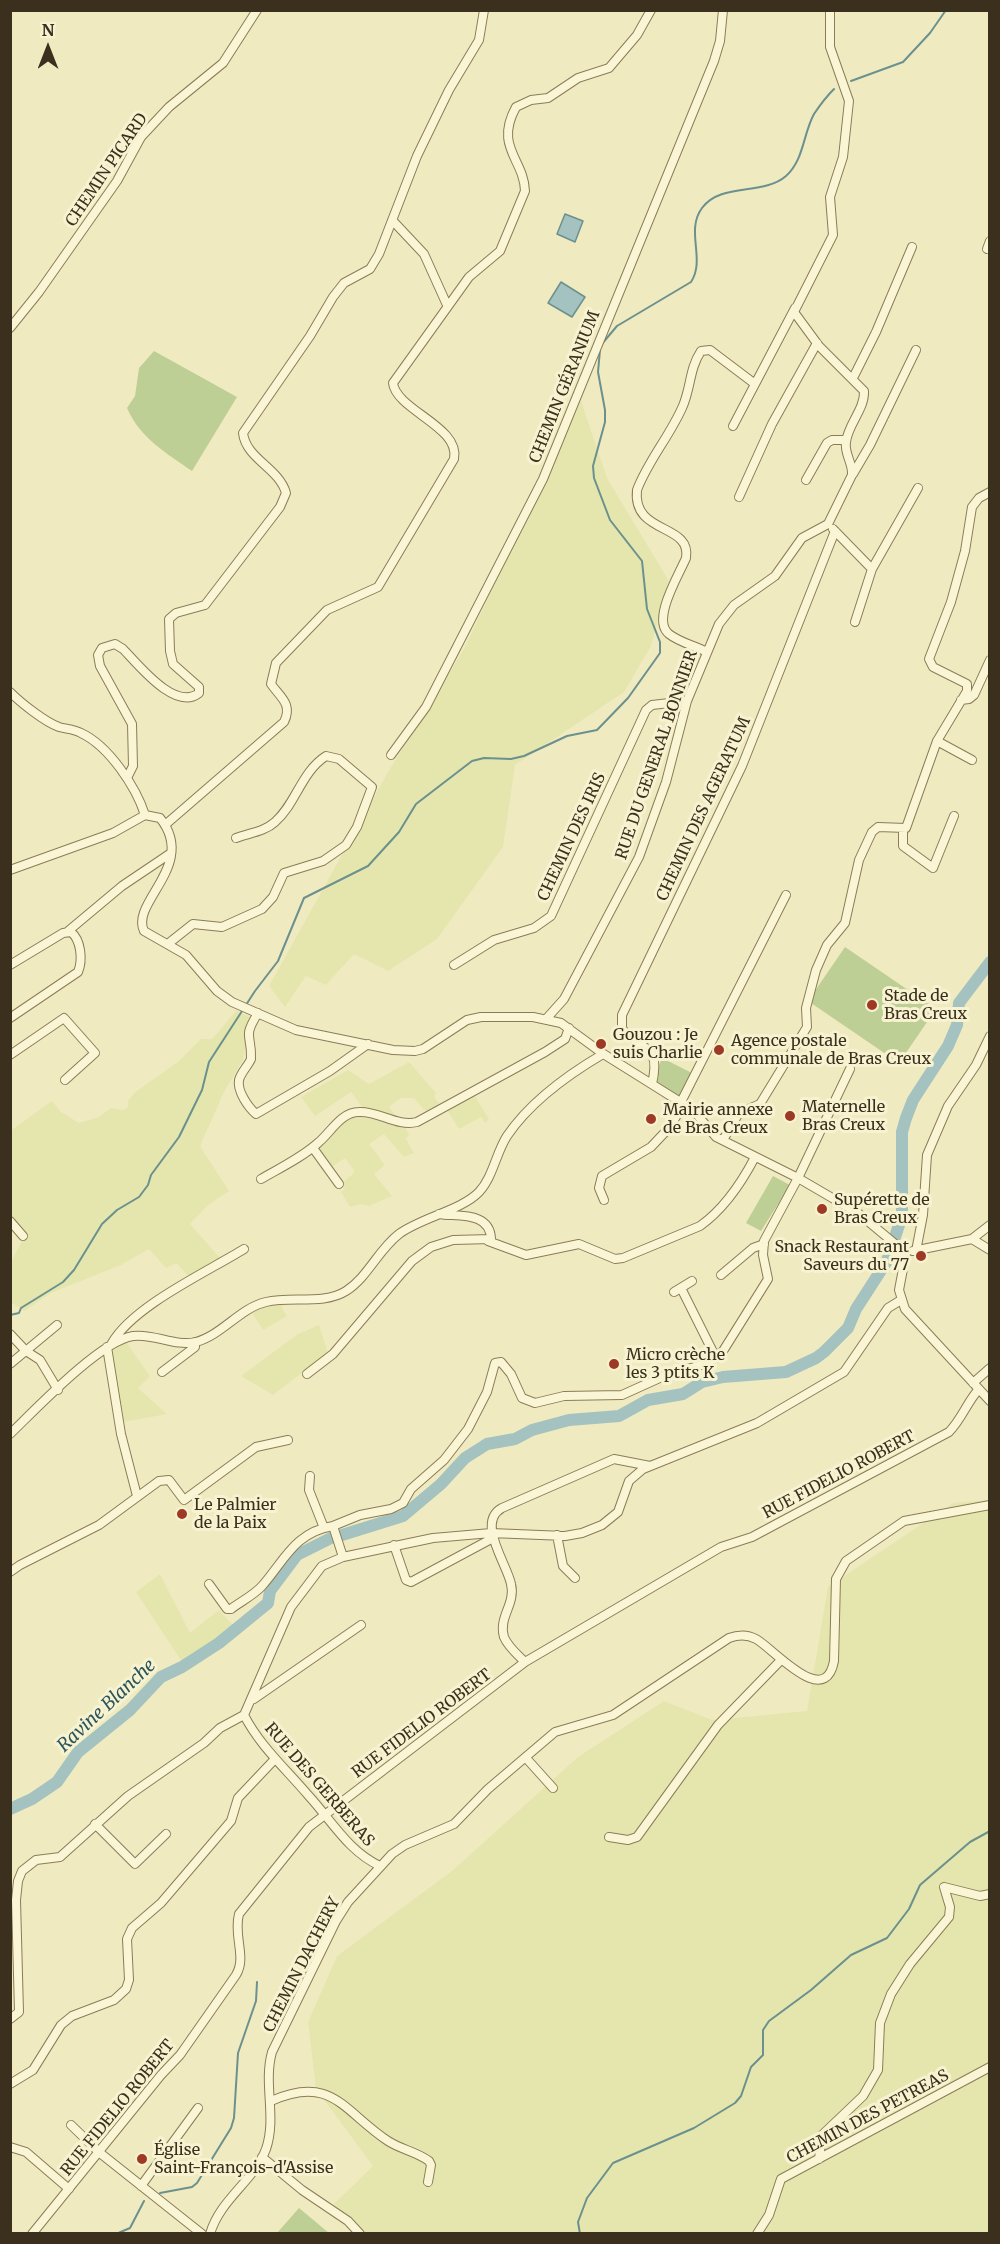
<!DOCTYPE html>
<meta charset="utf-8">
<style>
body{margin:0}
#map{position:relative;width:1000px;height:2244px;overflow:hidden;background:#f0eac1;font-family:Merriweather,serif}
canvas{display:block}
.frame{position:absolute;inset:0;border:12px solid #3a301d;pointer-events:none}
.north{position:absolute;left:18px;top:18px;width:60px;height:60px;-webkit-text-stroke:4px #f7f3d1;paint-order:stroke;rotate:0deg;font-size:16px;font-weight:700;line-height:24px;text-align:center;color:#3a301d}
.north::after{content:'';display:block;margin:auto;width:21px;height:27px;background:#3a301d;clip-path:polygon(50% 0,100% 100%,50% 72%,0 100%)}
</style>
<div id="map">
<canvas width="1000" height="2244"></canvas>
<div class="frame"></div>
<div class="north">N</div>
</div>
<script>
const ctx = document.querySelector('canvas').getContext('2d');
ctx.lineJoin = 'round';
function fill(path, color) { ctx.fillStyle = color; ctx.fill(path, 'evenodd'); }
function trace(path, color, width, dash) { ctx.strokeStyle = color; ctx.lineWidth = width; ctx.lineCap = dash ? 'butt' : 'round'; ctx.setLineDash(dash || []); ctx.stroke(path); }
function drawText(font, color, halo, rows, align = 'center') {
  ctx.font = font + ' Merriweather,serif'; ctx.lineWidth = 6; ctx.setLineDash([]); ctx.textBaseline = 'middle'; ctx.strokeStyle = halo; ctx.fillStyle = color; for (const [text, x, y, turn = 0] of rows) {
    ctx.save(); ctx.translate(x, y); ctx.rotate((+turn || 0) * Math.PI / 180); ctx.textAlign = isNaN(turn) ? turn : align; if (halo) ctx.strokeText(text, 0, 0); ctx.fillText(text, 0, 0); ctx.restore();
  }
}
const farmland = new Path2D(`
 M581 401 607 478 669 581 651 646 624 692 515 765 503 847 437 939 388 971 354 954 326 985 306 976 285 1007 269 986 388 772 464 649Z
 M236 1011 251 1017 243 1060 224 1092 200 1146 229 1191 208 1205 190 1224 221 1259 190 1277 176 1263 166 1268 149 1249 121 1265 51 1293 24 1311 11 1302V1262L25 1235 11 1218 10 1131 52 1101 61 1112 79 1123 99 1117 111 1108 124 1110 128 1107V1101L134 1093 179 1061 201 1039H212Z
 M409 1062 436 1093 434 1096 441 1107 428 1114 414 1098H401L389 1107 399 1120 365 1111 351 1092 315 1116 301 1097 348 1070 369 1084Z
 M474 1095 489 1119 485 1123 481 1117 459 1129 447 1110Z
 M362 1117 405 1127 409 1135 406 1139 414 1153 404 1157 384 1134 369 1144 385 1165 374 1174 392 1196 369 1206 362 1204 350 1207 341 1192 345 1189 342 1183 354 1173 353 1169 345 1158 330 1168 316 1150 349 1118Z
 M283 1305 282 1308 287 1316 263 1330 252 1313 265 1307Z
 M319 1325 328 1353 273 1395 241 1376 298 1334Z
 M126 1342 150 1376 138 1388 167 1414 123 1422 113 1368V1351Z
 M989 1500V2233H354L334 2204 373 2166 316 2089 308 2022 337 1956 452 1871 578 1757 664 1701 712 1720 807 1711 828 1587 953 1503Z
 M160 1574 190 1633 219 1610 233 1625 184 1665 136 1592Z`);
const green = new Path2D(`
 M154 351 237 397 192 471C166 453 140 438 127 408L135 396 139 368Z
 M845 947 936 1009 899 1063 808 1001Z
 M662 1058 694 1074 682 1098 652 1083Z
 M773 1176 790 1185 761 1231 746 1223Z
 M299 2208 329 2233H277Z`);
const water = new Path2D(`
 M565 214 583 221 575 242 557 234Z
 M561 282 585 297 572 317 548 303Z`);
const stream = new Path2D(`
 M851 81 903 62 930 33 946 10
 M601 345 617 326 691 282C706 259 685 231 702 208 721 182 763 196 786 176 804 160 803 134 814 114 820 105 827 96 834 89
 M10 1315 19 1313 21 1308 63 1282 74 1270 102 1224 117 1210 139 1197 148 1185 151 1175 179 1137 202 1090 209 1062 255 991 278 961 304 898 368 866 399 832 416 804 472 761 484 758 511 759 524 756 567 736 597 730 628 698 660 653V642L647 609 642 561 610 520 594 478 593 466 605 422V410L598 372 600 350
 M160 2193 192 2187 197 2183 231 2128 234 2118 238 2053 256 2001 257 1982
 M116 2234 130 2228 144 2201
 M580 2234 578 2222 587 2198 613 2163 694 2128 735 2103 741 2096 751 2067 763 2055V2030L769 2021 811 1990 851 1955 887 1938 909 1909 920 1885 970 1842 990 1831`);
const river = new Path2D(`
 M342 1535 403 1516 441 1484 465 1458 487 1444 515 1439 532 1430 569 1420 619 1416 648 1400 683 1394 702 1382 723 1377 786 1372 816 1358 824 1352 848 1328 856 1309 887 1261 902 1216V1132L906 1118 913 1100 948 1046 957 1025 959 1003 990 962
 M10 1809 32 1799 57 1782 78 1752 130 1710 161 1677 182 1667 219 1643 268 1603 270 1591 297 1555 333 1537`);
const street = new Path2D(`
 M393 221 424 254 447 305
 M987 249 990 241
 M10 328 39 292 117 181 141 137 169 107 223 63 257 10
 M853 378 876 332 912 247
 M733 426 795 308
 M853 474 870 445 916 350
 M806 480 827 443 832 440H846
 M739 497 772 424 817 343
 M833 529 872 569 855 622
 M872 569 918 488
 M707 652C695 646 679 642 669 634 651 620 679 575 686 558 692 523 632 535 637 490 648 461 669 437 682 408 691 389 689 369 701 351L710 350 755 384
 M10 692C21 703 45 722 59 727 66 729 74 729 81 733 109 746 136 787 145 815
 M961 700 969 699 974 695 990 660
 M937 741 972 760
 M391 755 426 707 543 479 714 61 720 41 723 10
 M127 778 133 766 132 724 100 666 98 655 102 648 115 644 123 649C138 664 175 712 199 693V687L173 664 170 651 169 619 176 613 205 605 280 507 286 493C279 468 246 459 243 433L310 336 333 297 344 283 370 269 379 254 417 156 449 90 479 40 484 10
 M165 825 284 722C293 704 280 697 271 684L276 663 327 610 378 587 454 459C461 427 396 410 393 383L469 277 500 251 525 191C524 159 494 147 516 107L531 100 548 98 578 78 609 68 637 35 651 10
 M903 830V846L933 868 954 816
 M10 870 113 833 145 815 160 818C198 865 130 902 144 931L186 955 217 991 232 1002 296 1030 393 1050 415 1051 423 1049 467 1020 481 1017H533L561 1023 602 1053 693 1110 716 1137 798 1178 858 1213 906 1253
 M67 932 122 886 171 853
 M169 943 193 924 222 927 262 909 273 897 284 873 323 861 346 845 357 827 372 787 339 759 326 756C301 772 296 804 275 822 264 832 249 833 236 838
 M10 965 63 933 71 932C81 940 83 960 78 972L10 1018
 M454 965 494 940 534 928 551 916 646 710 652 705 687 701
 M258 1013C242 1039 252 1033 251 1059 248 1066 241 1072 239 1080 237 1091 248 1107 256 1114L330 1071 368 1044
 M547 1018 564 999 639 857 666 782 687 701 719 624 734 605 775 576 802 538 828 524 852 475C853 463 844 454 846 442 848 424 865 409 864 391L819 346 794 312 833 235 830 197 843 157 849 101 830 47V10
 M10 1055 64 1018 95 1053 65 1080
 M652 1084C661 1044 644 1053 622 1029V1015L742 766 835 531
 M681 1102 786 895
 M723 1140 739 1113 760 1104 807 1027 806 1008 816 970 827 945 845 923 859 860 872 832 878 827 906 828 937 741 967 691V684L933 667 929 659 951 602 965 551 972 507 979 498 990 492
 M313 1148 339 1184
 M261 1179C280 1168 303 1157 319 1142 331 1132 341 1112 359 1112 379 1111 397 1127 417 1122L545 1052 565 1039 569 1028
 M604 1200 599 1188 602 1176 651 1147 668 1129 684 1104
 M10 1221 23 1236
 M972 1239 990 1250
 M488 1241 526 1255 579 1244 615 1259 623 1258 700 1226C724 1209 742 1182 755 1157
 M913 1251 972 1239 990 1225
 M916 1251 923 1215 927 1155 948 1106 976 1065 990 1036
 M906 1253 899 1290 905 1309 990 1401
 M721 1275 753 1248 764 1244
 M681 1288 716 1358
 M674 1292 692 1281
 M10 1334 26 1351 40 1360 58 1390
 M112 1343C133 1306 207 1272 244 1249
 M107 1347 121 1434 137 1496
 M10 1364 57 1325
 M162 1372 195 1347V1342
 M307 1374 333 1354 412 1261 431 1247 453 1240 491 1239C490 1211 457 1217 439 1214
 M973 1383 990 1368
 M10 1434C36 1409 100 1341 133 1336 154 1333 175 1347 196 1342 222 1335 240 1308 266 1302 291 1296 324 1305 346 1291 368 1277 378 1250 399 1234 420 1218 462 1210 479 1192 493 1177 496 1153 507 1136 530 1102 569 1074 603 1054
 M310 1476 309 1490 324 1528
 M557 1535 563 1566 575 1578
 M394 1545 406 1580 411 1582 493 1538
 M343 1557 333 1526 360 1515 391 1509 403 1503 411 1489 444 1460 468 1429 487 1392 495 1363 501 1362 511 1374 522 1398 535 1403 564 1396 622 1395 664 1376 708 1363 723 1351 768 1279 763 1255 764 1241 798 1178 850 1069
 M10 1572 20 1565 99 1525 159 1481 169 1480 184 1500 256 1447 288 1440
 M209 1584 227 1609H231C240 1602 254 1595 262 1586 284 1561 295 1532 333 1526
 M525 1662C518 1655 508 1647 504 1637 498 1617 516 1604 511 1584 507 1564 476 1522 502 1508L614 1459 650 1466
 M254 1699 361 1625
 M244 1715C260 1746 285 1768 308 1795 332 1821 348 1851 380 1866
 M526 1758 553 1788
 M95 1824 135 1864 166 1834
 M609 1837 628 1840 637 1837 718 1725 781 1660
 M10 2019 19 2012 16 1900 18 1881 22 1871 36 1860 60 1857 128 1796 204 1743 220 1728 244 1715 291 1607 322 1566 343 1557 433 1538 491 1533 565 1536 582 1533 602 1525 618 1512 629 1481 643 1469 757 1423 844 1372 888 1308 901 1300
 M10 2084 33 2070 61 2025 72 2016 114 2000 126 1989 129 1980 127 1939 132 1928 161 1903 231 1821 238 1798 274 1760
 M271 2101C332 2074 343 2111 388 2141 400 2149 417 2152 429 2161L431 2165 428 2182
 M71 2125 100 2153 202 2234
 M10 2147 26 2152 69 2189
 M262 2157 302 2190 348 2221 360 2234
 M819 2159 822 2135 863 2096 878 2070 880 2023 891 1994 910 1964 949 1917 950 1907 944 1887 980 1896 990 1894
 M141 2186 198 2108
 M32 2234 161 2075 180 2055 236 1975C247 1957 233 1936 239 1914L309 1827 525 1662 721 1547 752 1537 949 1432C962 1419 967 1402 979 1389
 M210 2234C220 2199 254 2181 266 2149 277 2117 263 2084 272 2052L336 1921 348 1902 392 1854 405 1845 454 1824 488 1789 555 1732 613 1715 729 1638C737 1635 747 1634 756 1639 773 1648 825 1710 834 1661L836 1579 846 1561 904 1521 990 1505
 M757 2234 769 2215 781 2179 990 2067`);
const markers = [
 [872,1005,6,"#9d3925"],
 [601,1044,6,"#9d3925"],
 [719,1050,6,"#9d3925"],
 [790,1116,6,"#9d3925"],
 [651,1119,6,"#9d3925"],
 [822,1209,6,"#9d3925"],
 [921,1256,6,"#9d3925"],
 [614,1364,6,"#9d3925"],
 [182,1514,6,"#9d3925"],
 [142,2159,6,"#9d3925"]
];
const streetNames = [
 ["CHEMIN PICARD",107,170,-56],
 ["CHEMIN GÉRANIUM",565,387,-68],
 ["RUE DU GENERAL BONNIER",657,755,-71],
 ["CHEMIN DES AGERATUM",704,809,-65],
 ["CHEMIN DES IRIS",572,837,-65],
 ["RUE FIDELIO ROBERT",839,1475,-28],
 ["RUE FIDELIO ROBERT",422,1724,-37],
 ["RUE DES GERBERAS",319,1785,49],
 ["CHEMIN DACHERY",302,1965,-63],
 ["RUE FIDELIO ROBERT",118,2108,-51],
 ["CHEMIN DES PETREAS",868,2117,-28]
];
const poiNames = [
 ["Stade de",884,996],
 ["Bras Creux",884,1014],
 ["Gouzou : Je",613,1035],
 ["suis Charlie",613,1053],
 ["Agence postale",731,1041],
 ["communale de Bras Creux",731,1059],
 ["Maternelle",802,1107],
 ["Bras Creux",802,1125],
 ["Mairie annexe",663,1110],
 ["de Bras Creux",663,1128],
 ["Supérette de",834,1200],
 ["Bras Creux",834,1218],
 ["Snack Restaurant",909,1247,"right"],
 ["Saveurs du 77",909,1265,"right"],
 ["Micro crèche",626,1355],
 ["les 3 ptits K",626,1373],
 ["Le Palmier",194,1505],
 ["de la Paix",194,1523],
 ["Église",154,2150],
 ["Saint-François-d'Assise",154,2168]
];
const waterNames = [
 ["Ravine Blanche",107,1706,-43]
];
fill(farmland, '#e5e6ae');
fill(green, '#becf95');
fill(water, '#a4c2bf');
trace(water, '#6b918e', 1.5);
trace(stream, '#6b918e', 2);
trace(river, '#a4c2bf', 12);
trace(street, '#8b7c58', 10);
trace(street, '#faf6d5', 8);
for (const [x, y, r, color] of markers) { const dot = new Path2D(); dot.arc(x, y, r, 0, 2 * Math.PI); ctx.fillStyle = color; ctx.fill(dot); trace(dot, '#f7f3d1', 2); }
drawText('16px', '#3a301d', '#f7f3d1', streetNames);
drawText('16px', '#3a301d', '#f7f3d1', poiNames, 'left');
drawText('italic 18px', '#2b555a', '#f7f3d1', waterNames);
</script>
